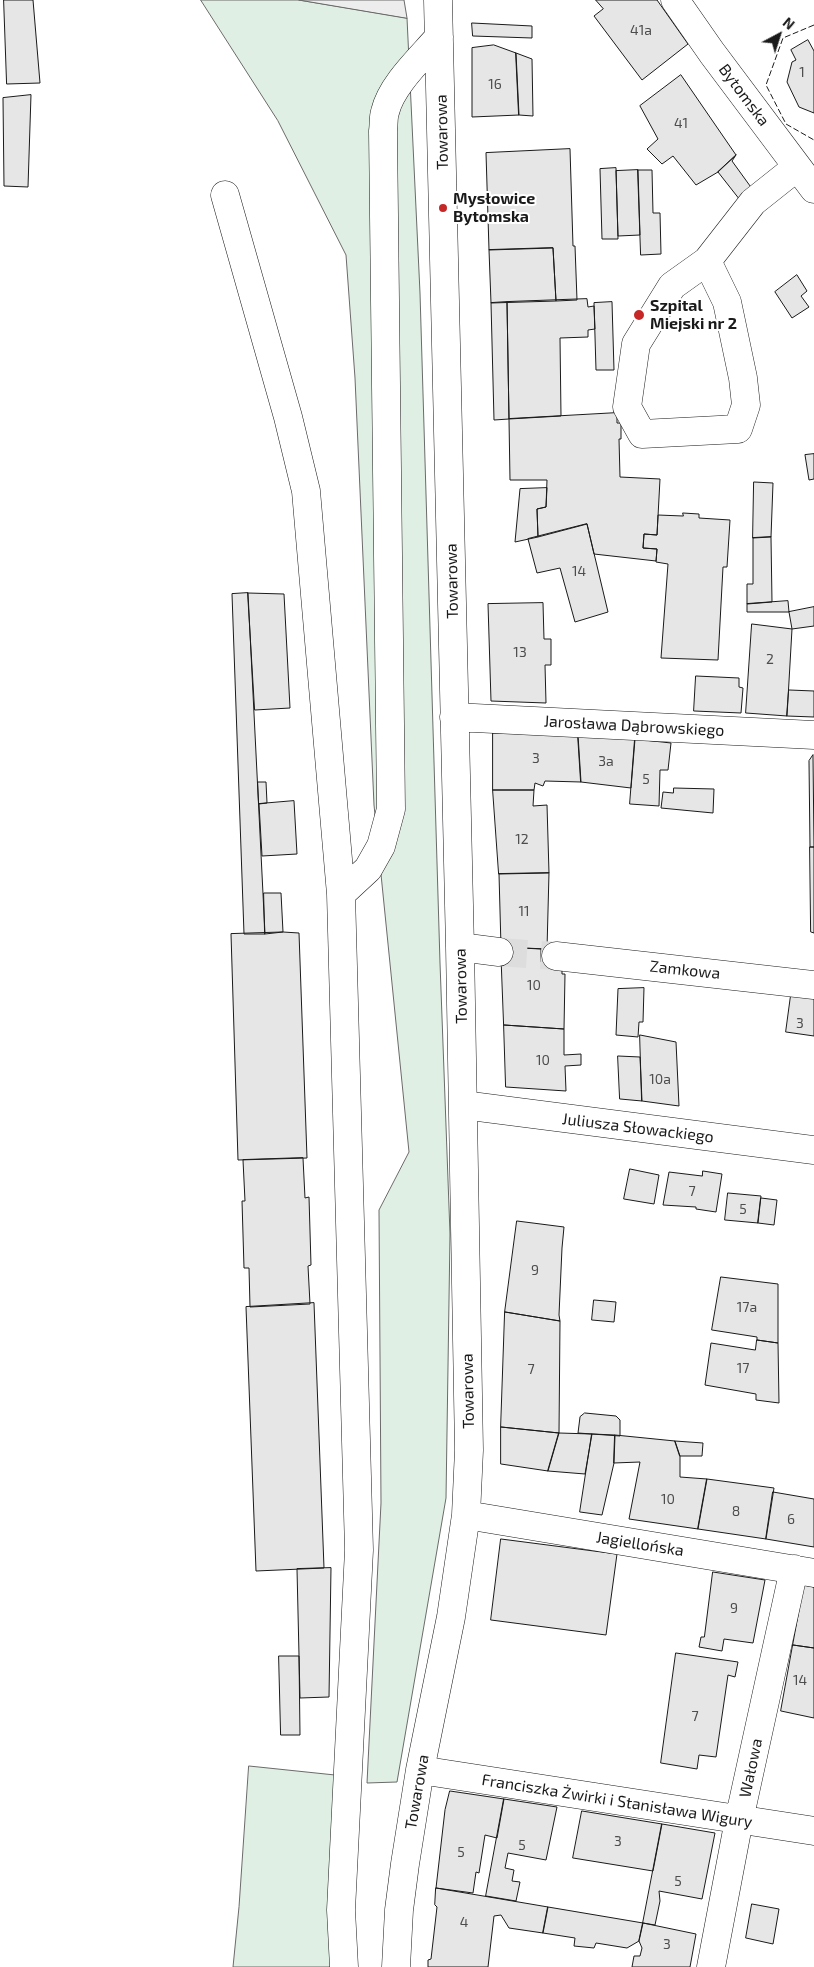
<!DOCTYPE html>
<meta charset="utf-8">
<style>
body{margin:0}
#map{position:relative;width:814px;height:1967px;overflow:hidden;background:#fff;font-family:"Exo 2",sans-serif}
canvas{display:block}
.north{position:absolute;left:754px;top:10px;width:50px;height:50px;-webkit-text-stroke:4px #fff;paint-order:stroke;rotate:40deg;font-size:14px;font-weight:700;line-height:20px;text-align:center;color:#1a1a1a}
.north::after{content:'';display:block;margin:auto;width:18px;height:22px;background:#1a1a1a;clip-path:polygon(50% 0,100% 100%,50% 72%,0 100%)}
</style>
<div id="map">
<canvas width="814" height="1967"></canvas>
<div class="north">N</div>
</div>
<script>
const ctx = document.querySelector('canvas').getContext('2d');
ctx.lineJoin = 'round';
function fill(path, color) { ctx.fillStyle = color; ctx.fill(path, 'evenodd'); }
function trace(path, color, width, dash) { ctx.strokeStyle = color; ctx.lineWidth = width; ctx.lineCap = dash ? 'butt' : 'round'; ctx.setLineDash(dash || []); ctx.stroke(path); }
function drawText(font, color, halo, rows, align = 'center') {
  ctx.font = font + ' "Exo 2",sans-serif'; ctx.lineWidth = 4; ctx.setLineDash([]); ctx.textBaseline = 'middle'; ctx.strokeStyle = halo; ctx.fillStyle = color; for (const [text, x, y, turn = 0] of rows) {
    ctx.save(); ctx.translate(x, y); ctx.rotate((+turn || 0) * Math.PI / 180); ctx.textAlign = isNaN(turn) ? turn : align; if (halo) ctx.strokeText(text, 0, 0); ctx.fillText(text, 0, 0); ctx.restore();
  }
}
const green = new Path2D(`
 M201 0H299L407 18 420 293 440 963 450 1234 446 1498 397 1782 367 1783 381 1503 379 1210 409 1152 374 805 355 378 346 255 278 121Z
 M249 1766 335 1775 333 1967H233L239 1907Z`);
const parking = new Path2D(`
 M299 0H404L407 18Z`);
const building = new Path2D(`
 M4 0H33L40 83 7 84Z
 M596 0H657L688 44 642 80 594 16 603 9Z
 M472 23 532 26V38L473 36Z
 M808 40 814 51V113L799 107 787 82 792 62 796 60 791 50Z
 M494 45 516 53 519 115 472 117V48Z
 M516 53 532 59 533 116 519 115Z
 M681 75 736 155 718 172 696 185 673 156 662 164 647 149 658 139 640 106Z
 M31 95 28 187 4 186 3 98Z
 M570 149 573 246H575L577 300 556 301 553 248 489 250 486 153Z
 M736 155 732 161 753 190 740 200 718 172Z
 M616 168 618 239H602L600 169Z
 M638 170H652L653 213H660L661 254 641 255Z
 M638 170 640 235 618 236 616 171Z
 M553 248 556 301 491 303 489 250Z
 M797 275 807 291 801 296 809 307 792 318 775 292Z
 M587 299 588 307 594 306 595 329 588 330V337L560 338 561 416 509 419 507 302Z
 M507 302 509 419 494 420 491 303Z
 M612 302 614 370H596L594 303Z
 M617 413V423H621V439H619L620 477 660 479 657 535 644 534 643 548 657 549 656 561 594 554 587 524 538 537 537 509 546 507 547 480H510L509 419Z
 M814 454V479L809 480 805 455Z
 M754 482 773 483 771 537 753 538Z
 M547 488 546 507 537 509 538 537 515 542 520 489Z
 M683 513 699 514V518L730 520 727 567H723L718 660 661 658 668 564 656 562 657 549 643 548 644 534 657 535 658 515 683 516Z
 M587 524 608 612 575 622 560 568 537 573 528 539Z
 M771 537 772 602 747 604V584H753V538Z
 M248 593 284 594 290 708 255 710Z
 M248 593 265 934H244L232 594Z
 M788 601 789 612H747V604Z
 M543 603 544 639H551V665H545L546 703 491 701 488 604Z
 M814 607V626L792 629 789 612Z
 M752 624 792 629 787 716 746 713Z
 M696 676 739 678V687L743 688 741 713 694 711Z
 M789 690 814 691V717L787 716Z
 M493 733 578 735 581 782 545 781 543 786 535 783 534 790H493Z
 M578 735 635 739 631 788 581 782Z
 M635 739 671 743 668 770H660L659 806 630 804Z
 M813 755 814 847H810L809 761Z
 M258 782H266L267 803 259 804Z
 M674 788 714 789 713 813 661 808 663 792 673 793Z
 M493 790H534L533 806 547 805 549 873 499 874Z
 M294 801 297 854 262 856 259 804Z
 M810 847H814V933L811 932Z
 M549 873 547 949 501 947 499 874Z
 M264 893H281L283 932 265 934Z
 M283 932 299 933 307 1158 238 1160 231 934Z
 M501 947 541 949V962L554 963 562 967V974H565L564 1029 504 1025Z
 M644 988 643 1022H639L638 1037 616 1035 618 989Z
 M791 995 814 998V1036L786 1032Z
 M504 1025 564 1029V1055L581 1054V1065L565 1066 566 1091 506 1087Z
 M640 1035 676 1042 679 1106 642 1101Z
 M618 1056 640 1057 642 1101 620 1099Z
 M303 1158 305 1198 309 1197 311 1265 308 1266 310 1304 250 1307 249 1268H244L242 1201H245L243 1160Z
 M630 1169 659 1175 654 1204 624 1199Z
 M703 1171 722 1174 716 1212 696 1209V1207L663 1205 669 1172 702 1176Z
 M728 1193 761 1196 758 1223 725 1220Z
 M761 1198 777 1200 774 1225 758 1223Z
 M517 1221 564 1227 562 1248 559 1315 560 1321 505 1312Z
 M721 1277 778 1284V1343L757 1340V1337L712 1330Z
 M594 1300 616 1302 614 1322 592 1320Z
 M314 1303 324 1568 256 1571 246 1307Z
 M505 1312 560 1321 559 1433 501 1427Z
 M757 1340 778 1343 779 1403 756 1400V1394L705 1385 711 1343 755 1350Z
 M585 1413 616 1416 620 1420V1436L578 1433 580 1417Z
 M501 1427 559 1433 548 1471 501 1464Z
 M559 1433 592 1434 585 1474 548 1471Z
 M592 1434 615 1435 614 1463 602 1515 580 1512Z
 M615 1435 675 1441 680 1456V1477L707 1479 698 1529 629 1519 640 1462 614 1463Z
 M675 1441 703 1443 702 1456H680Z
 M707 1479 774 1488 766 1539 698 1529Z
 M773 1492 814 1499V1547L766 1539Z
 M501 1539 617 1554 606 1635 491 1620Z
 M331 1568 329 1697 300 1698 297 1569Z
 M713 1572 765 1580 753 1643 724 1639 722 1651 699 1647 701 1637H704Z
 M804 1585 814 1587V1648L793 1645Z
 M793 1645 814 1648V1718L781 1711Z
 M676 1653 738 1662 735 1677 728 1675 716 1757 699 1755 697 1769 661 1763Z
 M279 1656H299L300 1735H281Z
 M450 1791 504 1799 497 1838 485 1835 479 1873 476 1872 473 1893 436 1888 445 1810Z
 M504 1799 557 1807 546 1860 508 1853 505 1868 514 1870 512 1881 520 1882 516 1901 486 1896Z
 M582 1811 662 1824 653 1871 573 1858Z
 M662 1824 715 1833 702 1899 659 1891 660 1901 655 1925 643 1923Z
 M436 1888 548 1907 543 1933 509 1928 501 1915 494 1916 488 1967H428V1960L431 1959 437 1907 435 1905Z
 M752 1904 779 1909 773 1944 746 1938Z
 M548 1907 643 1923 639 1941 627 1948 596 1943 594 1948 574 1946 575 1938 543 1933Z
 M643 1923 696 1934 690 1967H632L634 1956H640L642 1948 639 1941Z`);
const minorTunnel = new Path2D(`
 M499 952 556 956`);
const minor = new Path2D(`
 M675 0 712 53 814 189
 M225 195 288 417 306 491 341 894 359 1550 341 1910 344 1967
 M707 261 727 302 743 378 746 405 738 429 642 434 627 407 636 344 672 286 707 261 753 202 797 167
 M454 717 814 735
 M341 894 368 869 381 846 391 809 383 131C384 125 383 118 385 112 391 85 422 57 439 37
 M460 947 499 952
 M556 956 814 985
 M463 1105 814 1150
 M466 1515 814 1573
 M420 1770 814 1831
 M396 1967 399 1910 405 1864 420 1770 451 1617 466 1515 469 1450 460 947 438 0
 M711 1967 739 1820 794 1569`);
const fence = new Path2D(`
 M814 25 783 38 766 85 786 124 814 140`);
const markers = [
 [443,208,5,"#c62828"],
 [639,315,6,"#c62828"]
];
const numberNames = [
 ["41a",641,30],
 ["1",802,72],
 ["16",495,84],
 ["41",681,123],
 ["14",579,571],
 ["13",520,652],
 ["2",770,659],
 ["3",536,758],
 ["3a",606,761],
 ["5",646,779],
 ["12",522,839],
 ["11",524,911],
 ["10",534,985],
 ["3",800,1023],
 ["10",543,1060],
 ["10a",660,1079],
 ["7",692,1191],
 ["5",743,1209],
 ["9",535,1270],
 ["17a",747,1307],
 ["17",743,1368],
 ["7",531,1369],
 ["10",668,1499],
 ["8",736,1511],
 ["6",791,1519],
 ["9",734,1608],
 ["14",800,1680],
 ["7",695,1716],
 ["3",618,1841],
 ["5",522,1845],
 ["5",461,1852],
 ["5",678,1881],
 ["4",464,1922],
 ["3",667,1944]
];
const streetNames = [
 ["Bytomska",744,95,53],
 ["Towarowa",442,132,-91],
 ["Towarowa",452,581,-91],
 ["Jarosława Dąbrowskiego",634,726,3],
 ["Zamkowa",685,970,6],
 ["Towarowa",461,986,-91],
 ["Juliusza Słowackiego",638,1128,7],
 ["Towarowa",468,1391,-91],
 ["Jagiellońska",640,1544,9],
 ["Wałowa",751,1768,-78],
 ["Towarowa",417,1792,-80],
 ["Franciszka Żwirki i Stanisława Wigury",617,1801,9]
];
const poiNames = [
 ["Mysłowice",453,199],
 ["Bytomska",453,217],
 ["Szpital",650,306],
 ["Miejski nr 2",650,324]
];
fill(green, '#e0efe3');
trace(green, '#6a6a6a', 1);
fill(parking, '#ededed');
trace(parking, '#6a6a6a', 1);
fill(building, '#e6e6e6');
trace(building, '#1a1a1a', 1);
trace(minorTunnel, '#ddd', 28, [28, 14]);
trace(minor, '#1a1a1a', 29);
trace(minor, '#fff', 28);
trace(fence, '#1a1a1a', 1, [6, 2.5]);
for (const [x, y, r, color] of markers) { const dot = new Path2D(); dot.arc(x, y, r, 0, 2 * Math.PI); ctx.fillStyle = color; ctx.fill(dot); trace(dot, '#fff', 2); }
drawText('14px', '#4d4d4d', null, numberNames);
drawText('16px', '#1a1a1a', '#fff', streetNames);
drawText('bold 16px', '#1a1a1a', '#fff', poiNames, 'left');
</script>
